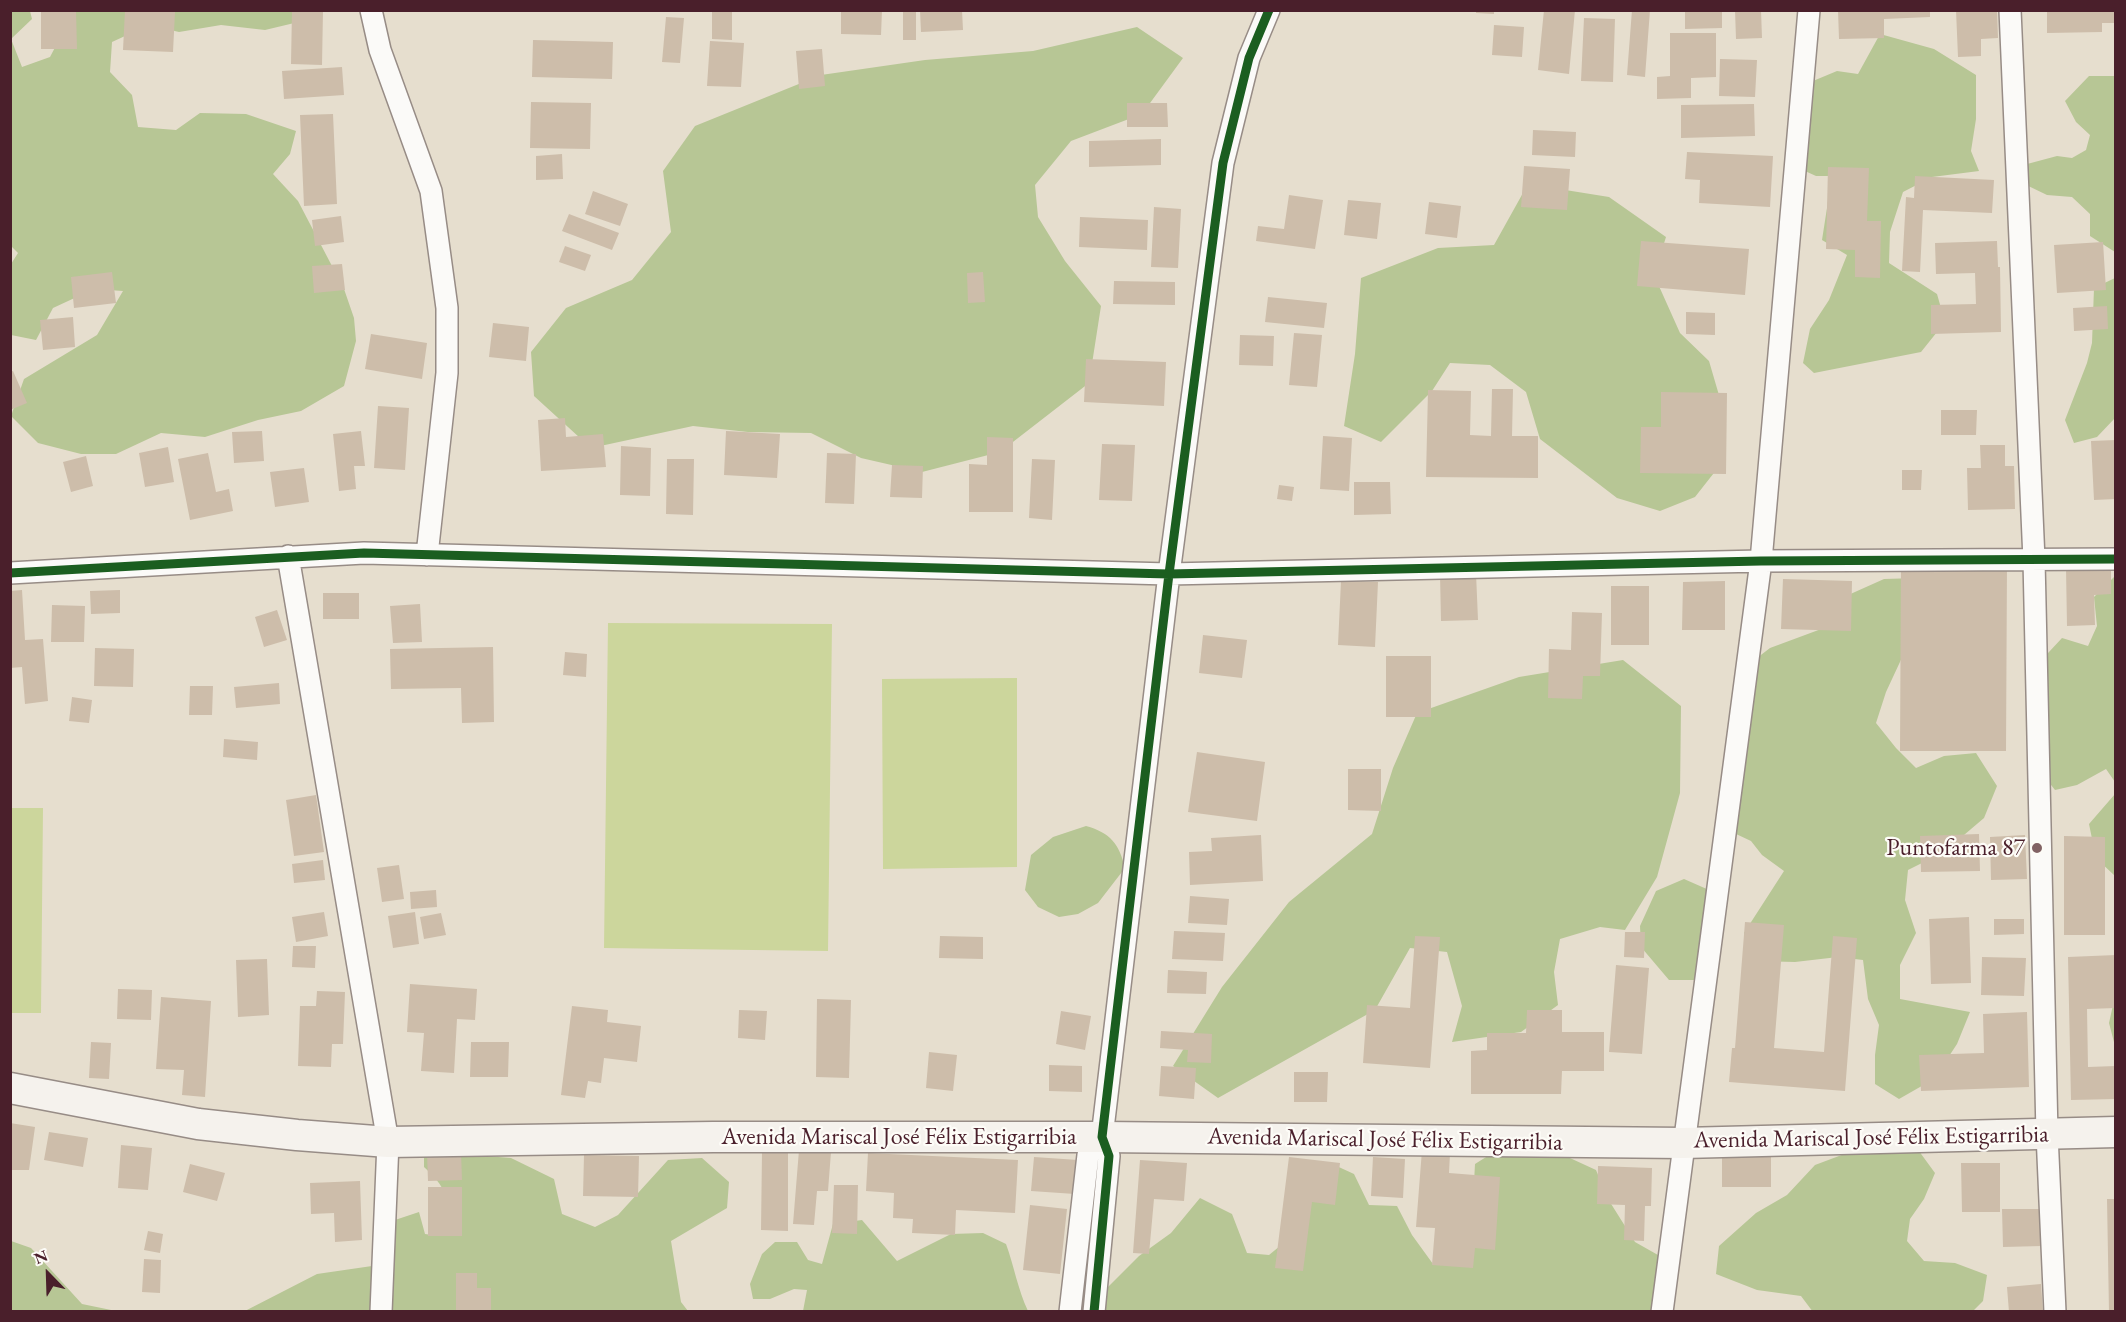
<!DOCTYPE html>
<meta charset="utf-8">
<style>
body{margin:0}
#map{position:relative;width:2126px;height:1322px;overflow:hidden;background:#e6dece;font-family:"EB Garamond",serif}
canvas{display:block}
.frame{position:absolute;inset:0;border:12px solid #4a1f2b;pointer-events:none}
.north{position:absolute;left:18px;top:1244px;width:60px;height:60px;-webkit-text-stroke:4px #fdfcf7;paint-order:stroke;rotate:337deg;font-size:16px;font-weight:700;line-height:24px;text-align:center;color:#4a1f2b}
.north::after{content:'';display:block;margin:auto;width:21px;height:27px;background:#4a1f2b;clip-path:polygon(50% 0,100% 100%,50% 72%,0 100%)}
</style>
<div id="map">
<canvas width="2126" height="1322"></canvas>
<div class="frame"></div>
<div class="north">N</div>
</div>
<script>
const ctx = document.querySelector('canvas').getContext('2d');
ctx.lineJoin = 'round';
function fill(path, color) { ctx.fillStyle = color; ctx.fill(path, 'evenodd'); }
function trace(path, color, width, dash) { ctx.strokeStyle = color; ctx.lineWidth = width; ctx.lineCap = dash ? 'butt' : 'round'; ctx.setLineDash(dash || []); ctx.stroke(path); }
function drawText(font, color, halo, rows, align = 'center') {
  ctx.font = font + ' "EB Garamond",serif'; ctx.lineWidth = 4.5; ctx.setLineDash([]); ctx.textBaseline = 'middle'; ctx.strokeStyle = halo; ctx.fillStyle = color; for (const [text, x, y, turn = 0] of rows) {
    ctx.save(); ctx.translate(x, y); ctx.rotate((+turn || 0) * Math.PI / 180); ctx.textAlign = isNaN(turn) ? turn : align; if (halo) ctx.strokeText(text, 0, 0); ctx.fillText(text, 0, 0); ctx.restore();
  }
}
const green = new Path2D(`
 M608 623 832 624 828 951 604 948Z
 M1017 678V867L883 869 882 679Z
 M11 808H43L41 1013H11Z`);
const forest = new Path2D(`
 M11 11H30L32 19 11 39 22 67 50 57 61 36 65 11H316L311 19 265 30 221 25 179 32 149 25 112 42 110 72 132 95 138 127 176 130 200 113 246 114 296 131 290 154 273 174 298 201 344 289 354 318 356 341 344 386 301 411 258 420 205 437 161 433 116 454H81L38 443 11 416 24 379 97 335 123 291 94 289 53 308 36 340 11 335V264L18 253 10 245Z
 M1137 27 1183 58 1142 114 1071 141 1035 185 1038 217 1065 261 1101 306 1089 383 1000 452 922 472 861 458 811 433 748 432 693 426 591 448 534 396 531 352 566 308 632 280 671 232 663 171 695 126 821 75 925 60 1033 51Z
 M1880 34 1934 49 1976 75V119L1971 151 1979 171 1932 177 1903 192 1890 232 1889 263 1937 294 1945 322 1921 352 1814 373 1803 363 1810 329 1829 300 1847 255 1822 240 1832 176H1816L1805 171 1813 81 1837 71 1858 74Z
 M2089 76H2115V252L2090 236V214L2072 197 2047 195 2018 181 2016 167 2057 156 2072 158 2086 150 2090 135 2076 122 2065 101Z
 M1528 184 1609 197 1666 237 1654 275 1680 333 1709 361 1721 402 1717 469 1695 497 1660 511 1617 498 1540 439 1526 392 1490 365 1450 363 1432 391 1381 442 1344 426 1355 354 1361 278 1438 248 1494 245Z
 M2115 278V418L2097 437 2074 443 2065 420 2087 363 2092 343 2094 288Z
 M2115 576V782L2106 769 2077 785 2055 790 2027 754 2041 731 2035 667 2062 638 2088 646 2097 626 2094 597Z
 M1917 578 1906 649 1886 692 1876 723 1896 748 1916 768 1944 756 1976 753 1997 786 1984 818 1944 852 1908 870 1905 900 1916 933 1900 965V999L1970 1012 1957 1044 1934 1079 1899 1099 1875 1084V1055L1879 1025 1868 999 1863 960 1838 957 1795 962 1756 961 1744 933 1784 871 1762 855 1751 841 1719 826 1740 671 1770 648 1832 625 1846 596 1884 579Z
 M1623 660 1681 706 1680 793 1657 877 1625 930 1600 927 1560 939 1554 972 1558 1005 1521 1032 1452 1042 1462 1006 1447 952 1410 948 1375 1010 1218 1098 1173 1066 1222 987 1289 902 1372 834 1393 768 1417 713 1519 677Z
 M2115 794V876L2096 858 2089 824Z
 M1086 826C1111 833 1119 844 1125 868L1098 903 1078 914 1059 917 1038 907 1025 890 1031 855 1053 837Z
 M1684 879 1709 890V963L1694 980H1669L1641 947 1640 926 1656 891Z
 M2115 996V1046L2109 1023Z
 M1510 1142 1559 1153 1596 1170 1608 1199 1635 1242 1665 1259 1652 1312H1089L1097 1298 1139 1256 1171 1233 1200 1198 1232 1214 1247 1253 1269 1255 1280 1246 1330 1163 1354 1174 1369 1205 1397 1206 1412 1235 1433 1264 1473 1201 1475 1164Z
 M1863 1147H1916L1935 1173 1924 1199 1910 1219 1907 1241 1924 1261 1955 1263 1987 1275 1983 1301 1973 1311 1813 1312 1801 1296 1757 1290 1716 1274 1719 1246 1756 1213 1787 1195 1815 1165Z
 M424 1151 511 1158 554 1179 562 1214 595 1227 618 1215 668 1160 702 1158 729 1182 727 1208 671 1241 681 1302 688 1311H387L392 1221 419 1212 425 1234 440 1236C450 1202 451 1192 424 1167Z
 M862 1220 897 1261 951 1234 983 1233 1006 1244C1014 1266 1018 1290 1028 1311H803L807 1290 794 1289 770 1299H753L750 1284 762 1254 775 1242H797L808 1260 822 1264 833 1224Z
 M11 1241 31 1248 82 1304 116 1311H11Z
 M372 1266 374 1311 243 1312 317 1274Z`);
const building = new Path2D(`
 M41 10H76L77 49H41Z
 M125 10 175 12 173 52 123 50Z
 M292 10H323L322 65 291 64Z
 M712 10H732V40L712 39Z
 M841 10H882L881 35 841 34Z
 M903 10H916V40H903Z
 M920 10H962L963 30 921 32Z
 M1476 10H1494V14L1476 13Z
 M1544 10H1575L1569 74 1538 70Z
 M1632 10H1650L1645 77 1627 75Z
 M1685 10H1722V28L1685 29Z
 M1735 10H1761L1762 38 1736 39Z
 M1838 10H1930V17L1884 19V38L1839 39Z
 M1956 10H1997L1998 38 1981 39V56L1958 57Z
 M2047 10H2116V23H2102V32L2047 33Z
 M666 17 684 18 680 63 662 62Z
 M1584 18 1615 19 1613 82 1581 81Z
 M1494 25 1524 27 1522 57 1492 55Z
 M1670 33H1716V77L1691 78V98L1657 99V77L1670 76Z
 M533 40 613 42 612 79 532 77Z
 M710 41 744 43 741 87 707 86Z
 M822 49 825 86 799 89 796 51Z
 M1720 59 1757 60 1755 97 1719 96Z
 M342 67 344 95 284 99 282 71Z
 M531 102 591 103 590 149 530 148Z
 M1127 103H1167L1168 127H1127Z
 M1754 104 1755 136 1681 138V105Z
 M333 114 337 204 304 206 300 115Z
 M1533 130 1576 132 1575 157 1532 155Z
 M1161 139V165L1089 167V141Z
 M1687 152 1773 156 1770 207 1699 203 1700 180 1685 179Z
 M562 154 563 179 536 180V156Z
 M1524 166 1570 169 1567 210 1521 207Z
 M1828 167 1869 168 1867 221H1881L1880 278 1855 277V250L1826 249Z
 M1915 176 1994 180 1992 213 1923 210 1920 272 1902 271 1906 197 1914 198Z
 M593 191 628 204 620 226 585 214Z
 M1289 195 1323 200 1315 249 1256 241 1258 226 1284 229Z
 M1348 200 1381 203 1377 239 1344 235Z
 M1429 202 1461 206 1457 238 1425 234Z
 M1154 207 1181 209 1178 268 1151 267Z
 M569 214 619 233 612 250 562 231Z
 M341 216 344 242 315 246 312 220Z
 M1080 217 1148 220 1147 250 1079 247Z
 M1641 241 1749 249 1745 295 1637 286Z
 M1997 241 1998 267H2000L2001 332 1931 334V305L1976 304 1975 273 1936 274 1935 243Z
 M2103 242 2106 290 2057 293 2054 245Z
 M565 246 591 255 585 271 559 262Z
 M342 264 345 290 314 293 312 266Z
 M112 272 116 303 74 308 71 277Z
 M983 272 985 302 968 303 967 273Z
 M1114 281 1175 282V305L1113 304Z
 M1268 297 1327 303 1324 328 1265 322Z
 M2107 306 2108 329 2074 331 2073 308Z
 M1686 312 1715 313V335L1686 334Z
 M73 317 75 347 43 350 40 320Z
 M493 323 529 327 526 361 489 357Z
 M1294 333 1322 335 1317 387 1289 385Z
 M371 334 427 343 422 379 365 369Z
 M1240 335 1274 336 1273 366 1239 365Z
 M1086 359 1166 362 1164 406 1084 402Z
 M13 371 27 403 10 410V372Z
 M1492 389H1513L1512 436H1538V478L1426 477 1428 390 1471 391 1470 435 1491 436Z
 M1661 392 1727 393 1726 474 1640 473 1641 427H1661Z
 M378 406 409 408 405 470 374 468Z
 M1941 410H1977L1976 435H1941Z
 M565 418 566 437 603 434 606 467 541 471 538 420Z
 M262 431 264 461 234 463 232 432Z
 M361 431 365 466H354L356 489 339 491 333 434Z
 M726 431 780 434 777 478 724 475Z
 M1323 436 1352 438 1349 491 1320 489Z
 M987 437 1013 438V512H969V464L987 465Z
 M2116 440V499L2094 500 2091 441Z
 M1102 444 1135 445 1132 501 1099 500Z
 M1980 445H2005V466H2014L2015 509 1968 510 1967 468H1981Z
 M621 446 651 448 650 496 620 495Z
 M168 447 174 482 145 487 139 453Z
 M208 453 216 492 229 489 233 511 190 520 178 459Z
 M827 453 856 454 854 504 825 503Z
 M86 456 93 486 71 492 63 462Z
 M667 459H694L693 515 666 514Z
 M1032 459 1055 460 1052 520 1029 518Z
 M892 465 923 466 922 498 890 497Z
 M304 468 309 502 275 507 270 472Z
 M1902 470H1922L1921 490H1902Z
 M1354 482H1390L1391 514 1354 515Z
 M1279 485 1294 487 1292 501 1277 499Z
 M1901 563H2007L2006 751H1900Z
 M2111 567V594L2094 595 2095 625 2067 626 2066 568Z
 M1476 573 1478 620 1441 621 1440 574Z
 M1783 579 1852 581 1851 631 1781 629Z
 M1341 581 1378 582 1375 647 1338 645Z
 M1725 581V630H1682L1683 582Z
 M1611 586H1649V645H1611Z
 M22 590 25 640 43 639 48 701 25 704 22 667 10 668V591Z
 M120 590V613L91 614 90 591Z
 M323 593H359V619H323Z
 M420 604 422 642 393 643 390 606Z
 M52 605 85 606 84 642H51Z
 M277 610 287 640 264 647 255 617Z
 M1572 612 1602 613 1600 676H1583L1582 699 1548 698 1549 649 1571 650Z
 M1203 635 1247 640 1242 678 1199 673Z
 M493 647 494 722 462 723 461 688 391 689 390 649Z
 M95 648 134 649 133 687 94 686Z
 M565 652 587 654 586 677 563 675Z
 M1386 656H1431V717H1386Z
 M279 683 280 704 236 708 234 687Z
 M190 686H213L212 715H189Z
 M72 697 92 700 89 723 69 721Z
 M224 739 258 742 257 760 223 757Z
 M1197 752 1265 762 1257 821 1188 812Z
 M1348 769H1381V811L1348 810Z
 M316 795 324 852 294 856 286 800Z
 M1979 834 1980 871 1921 872 1920 836Z
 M1261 835 1263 881 1190 885 1189 852 1212 851 1211 838Z
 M2025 835 2027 879 1991 880 1990 837Z
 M2064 836 2105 837V935H2064Z
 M323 860 325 880 294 883 292 864Z
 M399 865 404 899 382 902 377 868Z
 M436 890 437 907 411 909 410 892Z
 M1190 896 1229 899 1227 925 1188 923Z
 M324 912 328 936 296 942 292 917Z
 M415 912 419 944 393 948 388 916Z
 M441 913 446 935 424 939 420 917Z
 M1969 917 1971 983 1931 984 1929 919Z
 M1994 919H2024V934L1994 935Z
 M1745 922 1784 925 1774 1048 1824 1052 1833 936 1857 938 1845 1091 1729 1082 1732 1048H1735Z
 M1174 931 1225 933 1223 961 1172 959Z
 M1625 932H1645L1644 958 1624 957Z
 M940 936 983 937V959L939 958Z
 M1415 936 1440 937 1430 1068 1363 1063 1367 1005 1410 1008Z
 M293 946H316L315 968 292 967Z
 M2116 955V1008L2087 1009 2088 1067 2116 1066V1099L2071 1100 2068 957Z
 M1982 957 2026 958 2024 996 1981 995Z
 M267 959 269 1015 238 1017 236 960Z
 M1616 965 1649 968 1642 1054 1609 1052Z
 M1168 970 1207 972 1206 994 1167 993Z
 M410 984 477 989 475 1020 457 1019 454 1073 421 1071 424 1033 407 1032Z
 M118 989 152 990 151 1020 117 1019Z
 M317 991 345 992 343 1044H332L331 1067 298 1066 300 1006H316Z
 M161 997 211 1001 205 1097 182 1095 184 1070 156 1069Z
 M817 999 851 1000 849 1078 816 1077Z
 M572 1006 608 1010 607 1022 641 1026 637 1062 604 1058 601 1083 588 1081 585 1098 561 1095Z
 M739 1010 767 1011 765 1040 738 1038Z
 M1527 1010H1562V1032H1604V1071H1562L1561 1094H1471V1051L1487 1050V1033H1526Z
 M1061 1011 1091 1016 1085 1050 1056 1044Z
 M2027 1012 2029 1087 1921 1091 1919 1055 1984 1053 1983 1014Z
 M1161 1031 1212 1034 1211 1063 1187 1062 1188 1050 1160 1048Z
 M91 1042 111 1043 109 1079 89 1078Z
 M471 1042H509L508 1077H470Z
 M929 1052 957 1055 953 1091 926 1088Z
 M1049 1065 1082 1066V1092L1049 1091Z
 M1161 1066 1196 1068 1194 1099 1159 1096Z
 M1294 1072H1328L1327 1102H1294Z
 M10 1123 35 1127 29 1170H10Z
 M49 1132 88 1138 83 1167 44 1160Z
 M121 1145 152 1148 148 1190 118 1188Z
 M1722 1148 1771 1149V1187H1722Z
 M799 1150 831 1152 828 1191H817L814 1225 793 1224Z
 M1422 1150 1450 1153 1449 1173 1500 1177 1495 1250 1475 1248 1473 1268 1432 1265 1435 1228 1416 1227Z
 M461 1152 462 1180 428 1181 427 1153Z
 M762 1152H788V1231L761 1230Z
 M868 1153 1018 1160 1015 1213 956 1210 955 1235 912 1233 913 1219 893 1218 894 1193 866 1191Z
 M584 1155 639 1156 638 1197 583 1196Z
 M1034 1157 1078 1160 1075 1194 1031 1191Z
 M1289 1157 1340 1163 1335 1205 1312 1202 1303 1271 1275 1268Z
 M1373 1157 1405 1159 1403 1198 1371 1196Z
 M1140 1160 1187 1163 1184 1201 1154 1199 1149 1254 1133 1253Z
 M1961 1163H2000V1212H1962Z
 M190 1164 225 1173 217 1201 183 1192Z
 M1598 1166 1652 1168 1651 1206H1645L1644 1241 1624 1240 1625 1205 1597 1204Z
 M360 1181 362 1240 335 1242 334 1213 311 1214 310 1183Z
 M834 1185H858L857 1234 832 1233Z
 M428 1187H462V1236H428Z
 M2107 1199H2116V1312H2109Z
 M1030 1205 1067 1209 1060 1274 1023 1270Z
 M2002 1209H2042V1246L2003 1247Z
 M148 1231 163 1234 160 1253 144 1250Z
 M144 1259 161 1260 160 1293 142 1292Z
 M456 1273H477V1288H491V1312H456Z
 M2041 1284 2043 1312H2009L2007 1287Z`);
const street = new Path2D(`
 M371 10 380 50 431 191 447 308V373L427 555
 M2010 10 2034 560 2047 1134 2055 1312
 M288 556 388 1142 381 1312
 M10 573 364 553 1169 574 1761 561 2116 559
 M1070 1312 1088 1155 1102 1137
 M1094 1312 1109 1156 1102 1137 1169 574 1223 163 1249 58 1269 10
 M1662 1312 1761 561 1809 10`);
const secondary = new Path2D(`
 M10 1088 198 1124 297 1135 388 1142 713 1137H1102L1683 1143 2116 1132`);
const cycleway = new Path2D(`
 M10 573 364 553 1169 574 1761 561 2116 559
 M1094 1312 1109 1156 1102 1137 1169 574 1223 163 1249 58 1269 10`);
const markers = [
 [2037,848,6,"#816264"]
];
const poiNames = [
 ["Puntofarma 87",2025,848]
];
const streetNames = [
 ["Avenida Mariscal José Félix Estigarribia",899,1137],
 ["Avenida Mariscal José Félix Estigarribia",1871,1138,-1],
 ["Avenida Mariscal José Félix Estigarribia",1385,1140,1]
];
fill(green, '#ccd69c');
fill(forest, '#b7c695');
fill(building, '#cdbdaa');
trace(street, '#978c86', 24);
trace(secondary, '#978c86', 33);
trace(street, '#fbfaf8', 21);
trace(secondary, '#f5f2ed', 30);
trace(cycleway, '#1b5e20', 9);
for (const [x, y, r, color] of markers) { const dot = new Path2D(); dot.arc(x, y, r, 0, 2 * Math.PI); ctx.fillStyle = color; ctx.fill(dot); trace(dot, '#fdfcf7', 2); }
drawText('24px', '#4a1f2b', '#fdfcf7', poiNames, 'right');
drawText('24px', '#4a1f2b', '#fdfcf7', streetNames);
</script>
